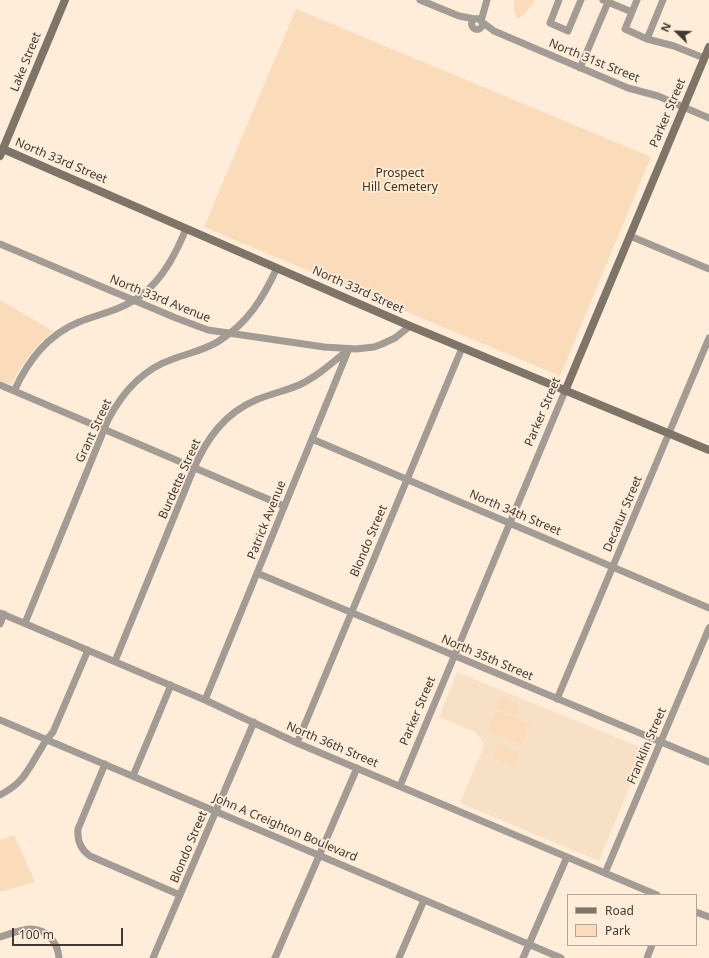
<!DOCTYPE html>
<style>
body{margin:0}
#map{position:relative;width:709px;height:958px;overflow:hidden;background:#ffedda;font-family:"Noto Sans",sans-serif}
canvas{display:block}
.legend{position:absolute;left:567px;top:894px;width:130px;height:52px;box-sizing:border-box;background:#ffedda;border:1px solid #b3a597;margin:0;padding:5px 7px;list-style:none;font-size:12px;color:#403932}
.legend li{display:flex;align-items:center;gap:8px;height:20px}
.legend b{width:20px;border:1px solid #b3a597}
.north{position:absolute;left:657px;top:12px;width:40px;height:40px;-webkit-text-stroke:3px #ffedda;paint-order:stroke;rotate:293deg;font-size:11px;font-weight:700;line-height:16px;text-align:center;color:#403932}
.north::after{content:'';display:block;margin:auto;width:14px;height:18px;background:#403932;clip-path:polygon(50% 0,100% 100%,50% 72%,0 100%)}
.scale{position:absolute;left:12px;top:928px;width:111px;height:18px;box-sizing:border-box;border:2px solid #403932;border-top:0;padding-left:5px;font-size:12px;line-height:14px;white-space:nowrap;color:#403932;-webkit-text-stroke:3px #ffedda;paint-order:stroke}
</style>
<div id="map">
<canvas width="709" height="958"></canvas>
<ul class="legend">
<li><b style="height:5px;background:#7e7468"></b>Road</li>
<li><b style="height:11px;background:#fbdcba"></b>Park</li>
</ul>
<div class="north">N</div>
<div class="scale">100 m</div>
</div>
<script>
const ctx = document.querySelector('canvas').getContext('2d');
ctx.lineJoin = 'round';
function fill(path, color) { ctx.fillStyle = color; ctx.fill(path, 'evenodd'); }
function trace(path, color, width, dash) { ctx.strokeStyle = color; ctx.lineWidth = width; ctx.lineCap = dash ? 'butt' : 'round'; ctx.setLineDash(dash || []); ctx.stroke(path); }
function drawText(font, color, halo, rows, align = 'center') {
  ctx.font = font + ' "Noto Sans",sans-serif'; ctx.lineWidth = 3.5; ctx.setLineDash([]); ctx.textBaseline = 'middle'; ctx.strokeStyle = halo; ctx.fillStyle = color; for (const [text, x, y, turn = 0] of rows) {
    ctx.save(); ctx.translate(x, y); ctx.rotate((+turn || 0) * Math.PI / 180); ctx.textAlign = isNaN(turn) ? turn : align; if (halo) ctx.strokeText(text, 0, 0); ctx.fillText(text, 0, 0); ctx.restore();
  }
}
const built = new Path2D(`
 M457 672 645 749 599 861 460 803 484 745 481 739 475 732 439 717Z`);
const green = new Path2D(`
 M514 0H534V3L522 16 517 19 514 11Z
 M296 9 651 157 560 376 204 227Z
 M0 300 53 331C34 348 22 363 11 385L0 381Z
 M501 696 519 704 514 716 496 709Z
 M496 711 530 724 522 745 487 731Z
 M498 743 521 752 515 767 492 758Z
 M14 835 35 882 0 892V840Z`);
const street = new Path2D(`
 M420 0 459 16 475 19
 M559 0 550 23 568 31 581 0
 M603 0 632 12 625 29 647 39 674 46 704 58
 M632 12 637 0
 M471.5 24a5.5 5.5 0 1 1 11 0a5.5 5.5 0 1 1-11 0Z
 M481 21 487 0
 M482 22 494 31 628 88 658 96 709 118
 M647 39 663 0
 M580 68 609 0
 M630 236 709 269
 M0 244 176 318 208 330 324 347 356 349 374 347 382 344 395 338 410 326
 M0 385 284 506
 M14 391C28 361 47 335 79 322 102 313 123 310 143 294 164 277 176 253 186 229
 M312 439 709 608
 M257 573 709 762
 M0 613 205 700 297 743 657 895
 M25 623 108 420C122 393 143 369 173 359 189 353 205 350 219 341 248 323 263 298 277 268
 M0 624 4 614
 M115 661 194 468C207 438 225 413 256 400 270 394 285 391 299 385 318 376 333 362 349 349
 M557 699 709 338
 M205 700 348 351
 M0 720 561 958
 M297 743 462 348
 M105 764 78 829C77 840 80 849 90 856L180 895
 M133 776 171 685
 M400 786 565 391
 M0 795C25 782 28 769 42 747 45 741 49 737 53 732L88 650
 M605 873 709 628
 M696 912 709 917
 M0 937C10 934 21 929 31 929 47 929 58 943 59 958
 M153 958 254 722
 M275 958 357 768
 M399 958 424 900
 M523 958 567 857
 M647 958 652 945`);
const secondary = new Path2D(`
 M3 149 410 326 709 450
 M0 156 65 0
 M565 391 709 47`);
const streetNames = [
 ["North 31st Street",594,61,22],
 ["Lake Street",26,62,-68],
 ["Parker Street",668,113,-67],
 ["North 33rd Street",61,161,23],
 ["North 33rd Street",358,290,24],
 ["North 33rd Avenue",160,299,22],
 ["Parker Street",543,412,-67],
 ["Grant Street",94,431,-65],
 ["Burdette Street",180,479,-66],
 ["North 34th Street",515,513,23],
 ["Decatur Street",623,514,-67],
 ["Patrick Avenue",267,520,-68],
 ["Blondo Street",369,541,-67],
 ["North 35th Street",487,658,23],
 ["Parker Street",418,711,-67],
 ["North 36th Street",332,745,23],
 ["Franklin Street",647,746,-67],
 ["John A Creighton Boulevard",285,828,23],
 ["Blondo Street",189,847,-67]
];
const parkNames = [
 ["Prospect",400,174],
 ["Hill Cemetery",400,188]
];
fill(built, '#f8e0c7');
fill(green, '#fbdcba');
trace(street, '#a39c94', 7);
trace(secondary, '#7e7468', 8);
drawText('12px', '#403932', '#ffedda', streetNames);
drawText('12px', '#473117', '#ffedda', parkNames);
</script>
